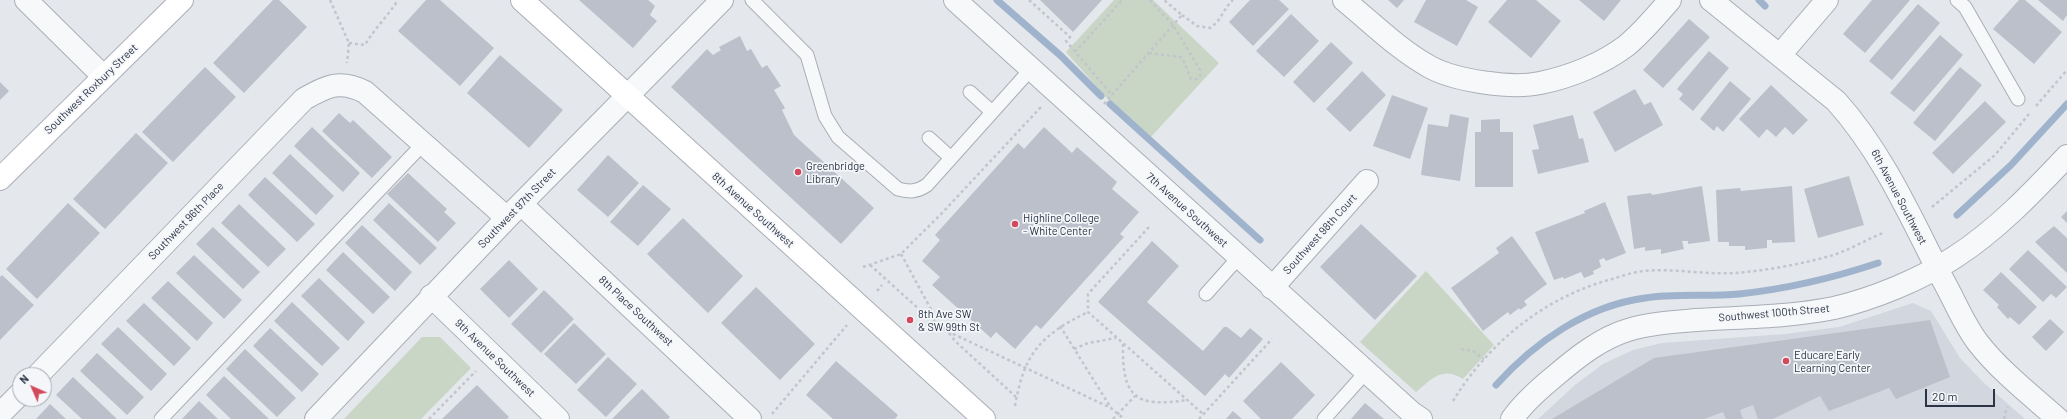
<!DOCTYPE html>
<style>
body{margin:0}
#map{position:relative;width:2067px;height:419px;overflow:hidden;background:#e4e7ec;font-family:Barlow,sans-serif}
canvas{display:block}
.north{position:absolute;left:12px;top:367px;width:40px;height:40px;box-sizing:border-box;background:#f4f6f9;border:1px solid #a4a8b1;border-radius:50%;rotate:315deg;font-size:11px;font-weight:700;line-height:16px;text-align:center;color:#2b3445}
.north::after{content:'';display:block;margin:auto;width:14px;height:18px;background:#d1495b;clip-path:polygon(50% 0,100% 100%,50% 72%,0 100%)}
.scale{position:absolute;left:1925px;top:389px;width:70px;height:18px;box-sizing:border-box;border:2px solid #2b3445;border-top:0;padding-left:5px;font-size:12px;line-height:14px;white-space:nowrap;color:#2b3445;-webkit-text-stroke:3px #f4f6f9;paint-order:stroke}
</style>
<div id="map">
<canvas width="2067" height="419"></canvas>
<div class="north">N</div>
<div class="scale">20 m</div>
</div>
<script>
const ctx = document.querySelector('canvas').getContext('2d');
ctx.lineJoin = 'round';
function fill(path, color) { ctx.fillStyle = color; ctx.fill(path, 'evenodd'); }
function trace(path, color, width, dash) { ctx.strokeStyle = color; ctx.lineWidth = width; ctx.lineCap = dash ? 'butt' : 'round'; ctx.setLineDash(dash || []); ctx.stroke(path); }
function drawText(font, color, halo, rows, align = 'center') {
  ctx.font = font + ' Barlow,sans-serif'; ctx.lineWidth = 3.5; ctx.setLineDash([]); ctx.textBaseline = 'middle'; ctx.strokeStyle = halo; ctx.fillStyle = color; for (const [text, x, y, turn = 0] of rows) {
    ctx.save(); ctx.translate(x, y); ctx.rotate((+turn || 0) * Math.PI / 180); ctx.textAlign = isNaN(turn) ? turn : align; if (halo) ctx.strokeText(text, 0, 0); ctx.fillText(text, 0, 0); ctx.restore();
  }
}
const built = new Path2D(`
 M1913 303 1931 311 1960 358 1983 382 2025 419H1538L1575 385 1603 364 1633 350 1662 343 1785 334 1839 327Z`);
const green = new Path2D(`
 M1114 0H1153L1219 63 1149 139 1104 95 1066 52Z
 M1426 271 1494 345 1463 379C1442 366 1432 379 1416 392L1360 342Z
 M422 337H440L471 368 421 419H344Z`);
const stream = new Path2D(`
 M997 0 1061 56 1101 96
 M1759 0 1765 6
 M1110 104 1260 240
 M1957 215 2011 165 2067 104
 M1496 385C1535 342 1586 306 1645 298 1676 293 1708 297 1739 294 1786 289 1833 278 1878 263`);
const building = new Path2D(`
 M273 0H279L307 27 244 93 213 63Z
 M426 0H440L494 48 460 86 398 31Z
 M579 0H648L655 6 650 15 657 21 633 48Z
 M1040 0H1102L1073 32Z
 M1250 0H1279L1289 9 1253 46 1229 22Z
 M1388 0H1404L1397 8Z
 M1426 0H1466L1478 7 1457 46 1414 22Z
 M1507 0H1536L1561 21 1531 58 1488 22Z
 M1579 0H1621L1604 21Z
 M1872 0H1910L1865 53 1843 34Z
 M2019 0H2025L2062 32 2034 64 1993 29Z
 M2038 0H2067V15L2063 21Z
 M1918 4 1940 23 1892 80 1869 61Z
 M1291 14 1319 41 1284 77 1256 51Z
 M1689 19 1710 37 1663 88 1643 70Z
 M1940 35 1963 55 1914 112 1890 93Z
 M740 36 747 51 751 49 762 68 767 65 781 86 774 90 785 108 782 110 794 135 874 208 841 244 671 87 707 49 713 55 721 50 719 47Z
 M1331 42 1353 63 1314 103 1293 82Z
 M1709 51 1729 68 1693 111 1679 99 1683 94 1677 89Z
 M500 55 563 110 529 148 467 93Z
 M205 67 236 97 173 162 142 132Z
 M1960 67 1982 85 1935 141 1913 123Z
 M1362 71 1386 95 1350 132 1326 109Z
 M1730 81 1751 99 1723 132 1717 126 1714 131 1700 119Z
 M0 82 9 91 0 100Z
 M1771 85 1808 120 1793 135 1785 127 1776 137 1767 129 1759 138 1739 119Z
 M1635 89 1644 105 1651 102 1663 125 1615 152 1593 112Z
 M1392 95 1428 108 1410 159 1373 146Z
 M1985 101 2006 122 1953 174 1932 153Z
 M339 113 350 123 353 120 392 157 372 178 322 131Z
 M1450 114 1469 118 1460 181 1421 175 1428 124 1448 127Z
 M1573 115 1579 139 1583 138 1589 162 1538 174 1532 150 1539 149 1533 125Z
 M1500 119V132H1513V187H1475V132H1481V120Z
 M312 127 360 173 343 192 294 146Z
 M1044 127 1072 153 1077 147 1117 182 1112 189 1139 212 1120 234 1124 237 1041 329 1036 325 1015 349 996 332 991 338 932 285 940 277 922 261 940 240 935 235 1018 143 1024 149Z
 M136 133 168 163 105 229 73 199Z
 M290 154 334 196 316 215 272 173Z
 M608 155 639 183 608 217 577 190Z
 M408 173 447 209 444 212 456 223 438 242 387 194Z
 M1849 176 1864 225 1818 238 1804 189Z
 M265 177 315 224 297 242 248 195Z
 M643 185 671 209 638 246 610 222Z
 M1702 186 1710 241 1688 244V241H1682L1684 249 1661 254V249L1645 251V247L1634 249 1627 196 1651 193 1652 195Z
 M1792 186 1795 242 1772 243V240H1767V248L1745 250V246H1729V242H1718L1716 190 1740 188 1741 191Z
 M1605 202 1626 253 1606 261 1604 258 1599 260 1601 267 1593 271 1594 274 1584 278 1581 272 1564 279 1563 277 1554 280 1535 232 1585 213 1584 211Z
 M68 203 100 233 37 299 6 269Z
 M389 203 437 248 420 265 373 220Z
 M239 204 286 249 268 267 221 223Z
 M2067 211V223L2061 217Z
 M683 218 743 276 708 313 647 254Z
 M1361 224 1417 276 1375 320 1320 267Z
 M362 225 412 272 395 291 345 243Z
 M2054 226 2067 238V273L2035 242Z
 M213 227 260 272 243 289 196 244Z
 M1512 236 1547 284 1524 301 1527 305 1520 310 1519 308 1510 315 1508 312 1483 331 1451 288 1499 253 1496 248Z
 M1152 241 1179 266 1147 302 1203 351 1224 327H1227L1241 338 1250 328 1263 339 1229 378 1225 374 1205 396 1098 302Z
 M2028 250 2067 287 2056 298 2051 294 2043 302 2009 269Z
 M343 252 390 297 373 314 326 270Z
 M194 255 242 300 224 319 176 273Z
 M509 260 538 289 509 318 480 289Z
 M2001 272 2037 307 2019 325 2010 317 2008 319 1997 307 1999 305 1983 290Z
 M2 275 34 305 0 340V277Z
 M319 278 365 322 348 341 301 296Z
 M168 281 213 323 197 341 151 298Z
 M756 287 815 344 780 380 721 323Z
 M544 290 574 319 541 353 511 324Z
 M292 302 340 348 322 366 274 321Z
 M144 303 191 348 174 366 126 321Z
 M2050 319 2064 332 2046 351 2032 337Z
 M1930 320 1950 377 1896 399 1889 388 1829 411 1820 396 1773 419H1758L1753 405 1740 410 1743 419H1726L1723 412 1704 419H1552L1654 358Z
 M574 323 606 354 576 384 544 354Z
 M118 327 167 374 151 391 101 344Z
 M270 328 319 374 302 392 253 346Z
 M245 349 296 398 277 417 226 369Z
 M97 353 144 397 127 415 80 371Z
 M608 357 637 384 606 417 577 390Z
 M836 361 898 415 895 419H833L806 395Z
 M1281 362 1315 395 1292 419H1261L1243 401Z
 M224 376 269 419H231L206 395Z
 M73 377 117 419H82L56 395Z
 M477 385 509 417 507 419H442Z
 M642 389 670 417 668 419H612Z
 M199 401 218 419H182Z
 M1365 403 1384 419H1351Z
 M50 404 66 419H36Z
 M1233 411 1242 419H1226Z`);
const path = new Path2D(`
 M330 0 349 43 347 63
 M1029 0 1070 37 1066 41 1112 95
 M1182 15 1197 26 1210 28C1222 20 1223 9 1233 0
 M349 43 365 45C374 29 388 16 398 0
 M1075 52 1122 0
 M1149 53 1180 57 1183 59 1191 79H1197L1200 76V70L1173 25 1150 0
 M1104 104 1182 15 1164 0
 M2036 106 2067 70
 M1932 207 1995 155 2029 114
 M1149 227 1088 294V312L1203 414
 M901 254 933 313 936 322
 M870 265 929 318 949 332 1111 408 1124 419
 M863 267 901 254 943 212 1041 107
 M877 291 882 285
 M1060 326 1111 408
 M949 333 955 341 1016 397
 M1123 344C1122 397 1135 408 1187 400
 M1074 349 1088 343 1116 338
 M1461 349 1473 351 1484 359
 M1453 401C1489 342 1545 297 1612 279 1622 276 1633 272 1644 271 1674 268 1705 275 1735 273 1763 271 1802 264 1830 256 1848 251 1865 240 1883 233
 M1015 406C1024 353 1041 335 1088 312
 M772 414 847 325
 M429 419 476 371
 M1113 419 1135 396
 M1199 419 1272 339
 M2004 419 2006 410 2008 407`);
const lane = new Path2D(`
 M752 0 807 55 825 116 838 137 898 189C909 192 917 192 927 185L1031 69
 M1957 0 1965 7 2018 99
 M970 92 992 112
 M929 138 951 158
 M1206 294 1239 257
 M161 419 423 144
 M1324 419 1366 372`);
const street = new Path2D(`
 M26 0 103 76
 M955 0 1412 413 1421 419
 M1344 0C1372 23 1399 50 1430 67 1456 81 1512 89 1540 83 1570 77 1602 64 1626 46 1642 33 1656 16 1670 0
 M1711 0 1836 101C1883 153 1911 218 1943 280 1955 301 1964 325 1979 344 2000 371 2032 396 2058 419
 M1780 55 1827 0
 M521 204 750 419
 M1272 288 1367 181
 M431 296 558 419
 M38 375 304 99C327 86 340 79 365 92L507 218
 M0 414 20 394
 M316 419 507 218 722 0
 M1512 419C1524 402 1539 389 1555 376 1576 358 1601 338 1628 330 1650 323 1674 322 1697 320 1743 317 1790 317 1834 308 1873 299 1922 279 1955 257 1997 230 2033 192 2067 156`);
const secondary = new Path2D(`
 M522 0 984 419
 M0 179 182 0`);
const markers = [
 [798,172,4,"#d1495b"],
 [1015,224,4,"#d1495b"],
 [910,320,4,"#d1495b"],
 [1786,361,4,"#d1495b"]
];
const streetNames = [
 ["Southwest Roxbury Street",91,89,-44],
 ["6th Avenue Southwest",1899,197,62],
 ["Southwest 97th Street",517,208,-46],
 ["8th Avenue Southwest",753,210,42],
 ["7th Avenue Southwest",1187,210,42],
 ["Southwest 96th Place",186,221,-46],
 ["Southwest 98th Court",1320,234,-48],
 ["8th Place Southwest",636,311,43],
 ["Southwest 100th Street",1774,313,-5],
 ["9th Avenue Southwest",495,358,44]
];
const poiNames = [
 ["Greenbridge",806,166],
 ["Library",806,179],
 ["Highline College",1023,218],
 ["- White Center",1023,231],
 ["8th Ave SW",918,314],
 ["& SW 99th St",918,327],
 ["Educare Early",1794,355],
 ["Learning Center",1794,368]
];
fill(built, '#d2d6de');
fill(green, '#c9d6c5');
trace(stream, '#9fb4cc', 7);
fill(building, '#bbc0ca');
trace(lane, '#a9aeb7', 15);
trace(street, '#a9aeb7', 24);
trace(secondary, '#a9aeb7', 24);
trace(path, '#c2c5cb', 2.5, [3, 3]);
trace(lane, '#f7f8fa', 13);
trace(street, '#f7f8fa', 22);
trace(secondary, '#fff', 22);
for (const [x, y, r, color] of markers) { const dot = new Path2D(); dot.arc(x, y, r, 0, 2 * Math.PI); ctx.fillStyle = color; ctx.fill(dot); trace(dot, '#f4f6f9', 1.5); }
drawText('11px', '#2b3445', '#f4f6f9', streetNames);
drawText('11px', '#2b3445', '#f4f6f9', poiNames, 'left');
</script>
